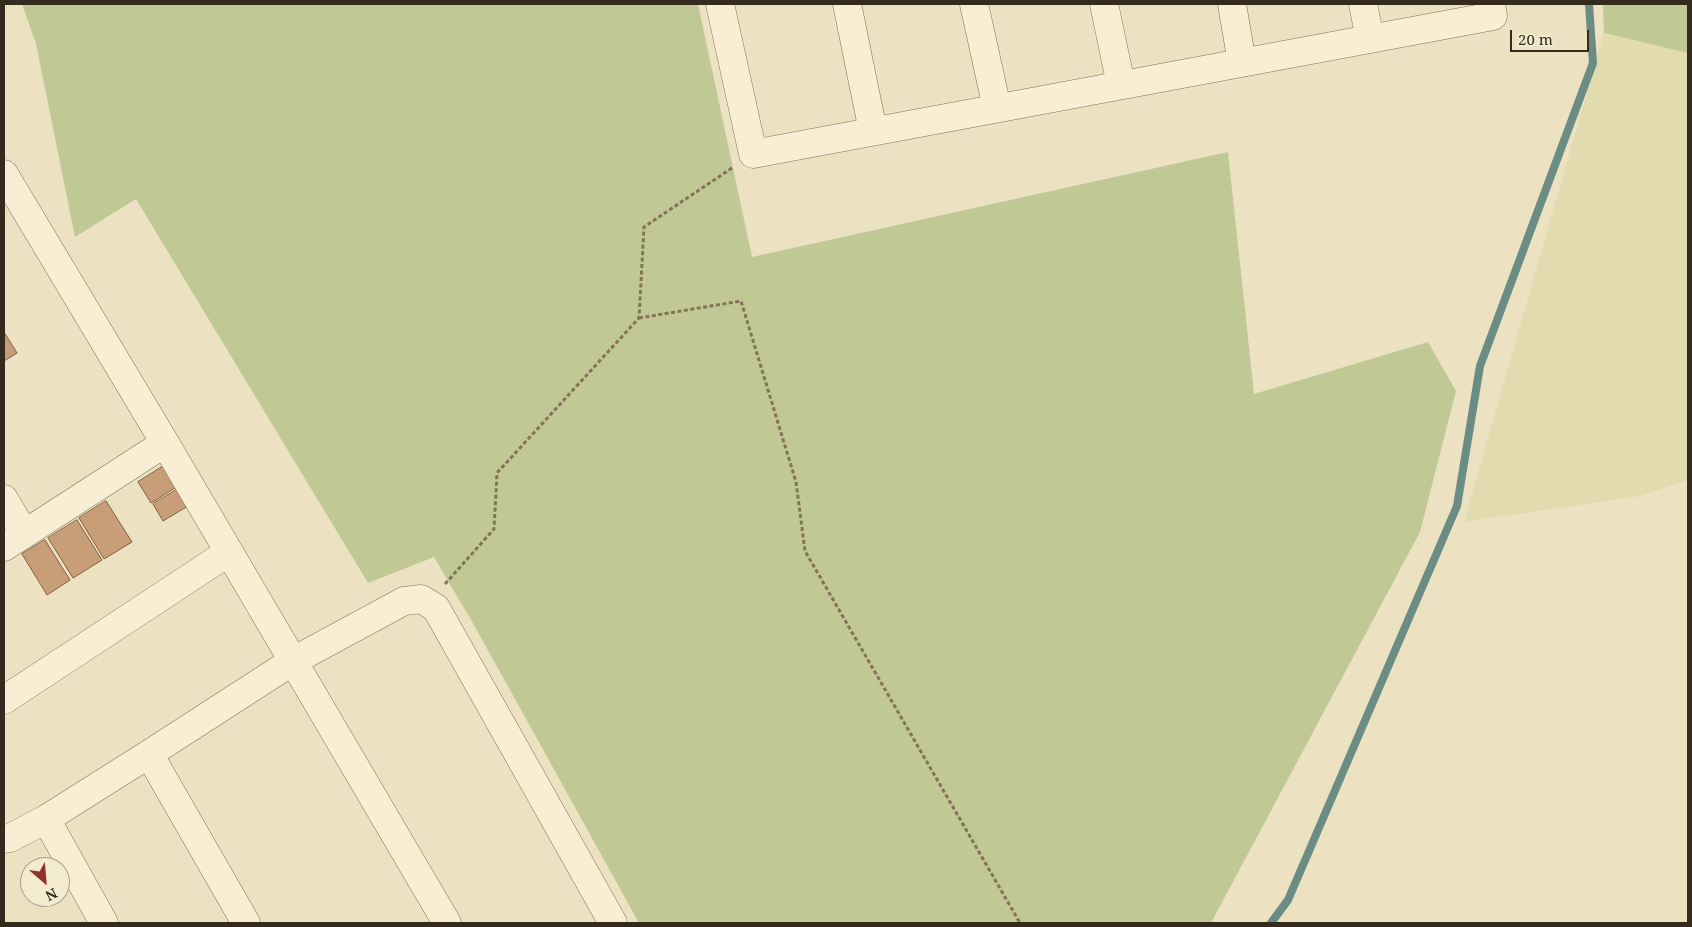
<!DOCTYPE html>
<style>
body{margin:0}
#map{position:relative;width:1692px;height:927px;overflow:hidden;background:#ece1c1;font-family:"Noto Serif",serif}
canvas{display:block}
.frame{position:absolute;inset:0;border:5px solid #342a1d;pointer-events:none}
.north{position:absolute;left:20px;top:857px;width:50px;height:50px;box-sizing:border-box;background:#f3ebd0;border:1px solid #a79e88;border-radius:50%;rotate:153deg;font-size:14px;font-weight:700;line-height:20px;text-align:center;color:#342a1d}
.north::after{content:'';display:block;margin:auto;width:18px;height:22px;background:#91312c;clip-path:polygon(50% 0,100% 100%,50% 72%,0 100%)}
.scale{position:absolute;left:1510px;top:30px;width:79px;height:22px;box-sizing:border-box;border:2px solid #342a1d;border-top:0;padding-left:6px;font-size:15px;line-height:18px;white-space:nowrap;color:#342a1d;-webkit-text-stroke:4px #f3ebd0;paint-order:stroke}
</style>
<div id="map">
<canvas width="1692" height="927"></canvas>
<div class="frame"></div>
<div class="north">N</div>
<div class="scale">20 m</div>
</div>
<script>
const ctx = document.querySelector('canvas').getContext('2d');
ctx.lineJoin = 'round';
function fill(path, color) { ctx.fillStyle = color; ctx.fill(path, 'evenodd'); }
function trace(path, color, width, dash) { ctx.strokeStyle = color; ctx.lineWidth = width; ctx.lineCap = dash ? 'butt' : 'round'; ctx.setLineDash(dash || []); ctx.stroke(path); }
const farmland = new Path2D(`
 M1604 33 1688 53V480L1640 496 1464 522Z`);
const green = new Path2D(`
 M22 4H698L752 257 1228 152 1254 394 1428 342 1456 391 1420 532 1211 923H639L474 625 434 557 368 583 136 199 75 237 36 44Z
 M1603 4H1688V53L1604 33Z`);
const stream = new Path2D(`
 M1271 923 1288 900 1457 506 1480 366 1593 63 1589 4`);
const building = new Path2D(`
 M4 332 17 353 4 361Z
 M170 462 183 483 151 503 138 482Z
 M183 486 193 503 163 521 153 504Z
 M106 501 132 542 104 559 79 518Z
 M77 520 102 560 73 578 48 538Z
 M45 540 70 580 47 595 22 554Z`);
const path = new Path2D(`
 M639 318 741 301 796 482 805 551 1020 923
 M445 584 494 529 497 473 639 318 644 227 732 168`);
const street = new Path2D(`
 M720 4 753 154 1493 16 1491 4
 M847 4 873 131
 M974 4 997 108
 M1104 4 1121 85
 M1232 4 1242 63
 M1363 4 1370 39
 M4 174 165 443 447 923
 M4 499 24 533
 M4 547 165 443
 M4 700 229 552
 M149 754 246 923
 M46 819 104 923
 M4 839 10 838 46 819 149 754 293 661 404 601 421 599 436 608 613 923`);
fill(farmland, '#e1dbaf');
fill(green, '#c0c996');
trace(stream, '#6b8b85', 8);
fill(building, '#c89e78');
trace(building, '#825e40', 1);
trace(street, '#847259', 29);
trace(path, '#847259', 3, [4, 2.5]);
trace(street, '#f7eed4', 28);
</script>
